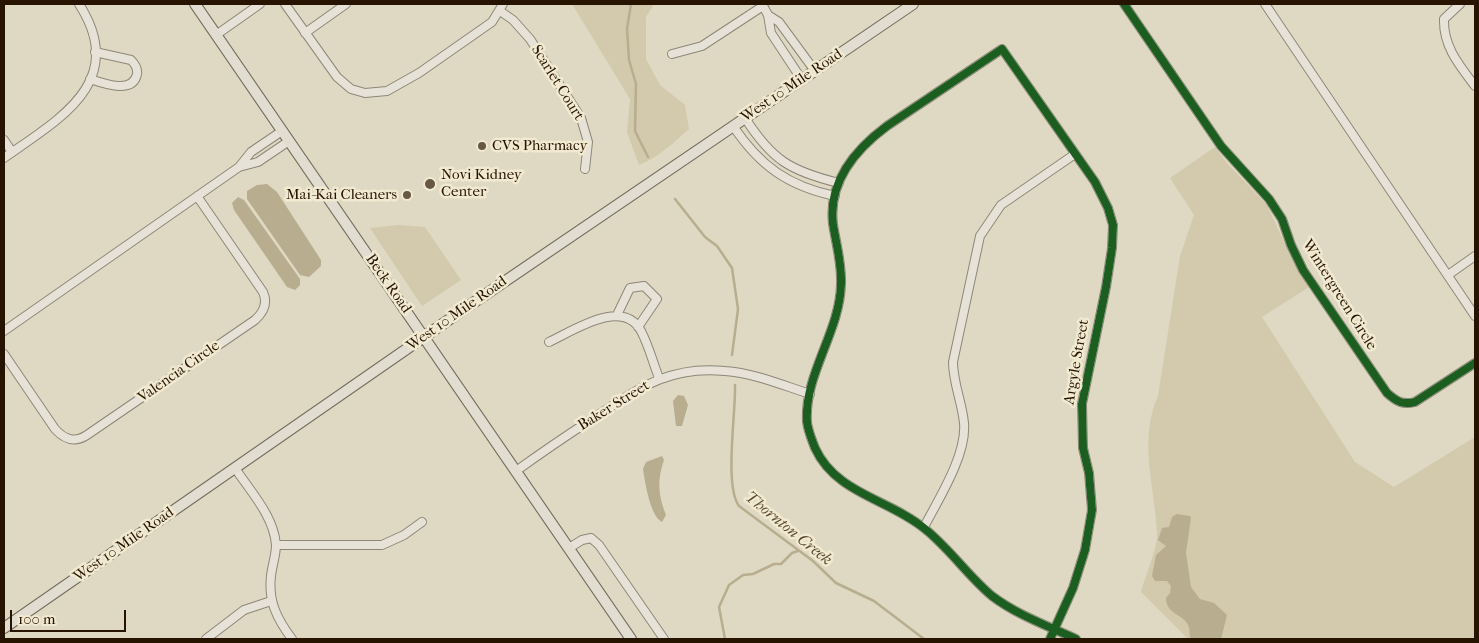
<!DOCTYPE html>
<style>
body{margin:0}
#map{position:relative;width:1479px;height:643px;overflow:hidden;background:#dfd9c3;font-family:"IM FELL French Canon",serif}
canvas{display:block}
.frame{position:absolute;inset:0;border:5px solid #261300;pointer-events:none}
.scale{position:absolute;left:10px;top:610px;width:116px;height:22px;box-sizing:border-box;border:2px solid #261300;border-top:0;padding-left:6px;font-size:15px;line-height:18px;white-space:nowrap;color:#261300;-webkit-text-stroke:4px #f1ead1;paint-order:stroke}
</style>
<div id="map">
<canvas width="1479" height="643"></canvas>
<div class="frame"></div>
<div class="scale">100 m</div>
</div>
<script>
const ctx = document.querySelector('canvas').getContext('2d');
ctx.lineJoin = 'round';
function fill(path, color) { ctx.fillStyle = color; ctx.fill(path, 'evenodd'); }
function trace(path, color, width, dash) { ctx.strokeStyle = color; ctx.lineWidth = width; ctx.lineCap = dash ? 'butt' : 'round'; ctx.setLineDash(dash || []); ctx.stroke(path); }
function drawText(font, color, halo, rows, align = 'center') {
  ctx.font = font + ' "IM FELL French Canon",serif'; ctx.lineWidth = 5; ctx.setLineDash([]); ctx.textBaseline = 'middle'; ctx.strokeStyle = halo; ctx.fillStyle = color; for (const [text, x, y, turn = 0] of rows) {
    ctx.save(); ctx.translate(x, y); ctx.rotate((+turn || 0) * Math.PI / 180); ctx.textAlign = isNaN(turn) ? turn : align; if (halo) ctx.strokeText(text, 0, 0); ctx.fillText(text, 0, 0); ctx.restore();
  }
}
const green = new Path2D(`
 M572 4H654L646 17V59L660 85 685 105 689 129C673 143 659 157 639 165L627 132 630 99Z
 M1215 147 1226 162 1267 205 1292 259 1309 287 1262 317 1355 462 1394 487 1475 437V639H1188L1141 592C1145 576 1158 548 1157 533 1155 487 1138 440 1158 396L1180 256 1194 215 1170 178Z
 M398 225 425 227 461 280 422 306 370 228Z`);
const water = new Path2D(`
 M267 184 277 192 321 260V266L309 277 300 275 247 199V191L257 185Z
 M238 197 244 200 300 279V285L295 290 287 287 234 210 232 203Z
 M678 395 684 396 688 405 682 426H676L673 401Z
 M662 456 664 460C657 480 658 495 666 515L662 522C650 516 645 482 643 469L646 462Z
 M1177 514 1190 516 1191 518 1186 553 1191 587 1200 599 1214 603 1227 615 1221 639H1191C1189 634 1190 632 1189 627 1185 614 1166 615 1166 598L1170 593 1171 586 1167 581H1155L1152 576 1156 555 1166 546 1158 540 1162 528 1169 527 1172 517Z`);
const stream = new Path2D(`
 M631 4 627 29 629 60 636 84 635 131 648 157
 M675 199 705 237 717 246 732 268 738 309 732 355
 M735 385C736 413 724 486 739 506L813 561 836 583 874 601 924 639
 M725 639 719 607 729 585 743 575 753 574 774 564H781L792 553 798 551`);
const minor = new Path2D(`
 M285 4 337 77 351 89 365 93 387 91 419 73 492 22 503 4
 M762 4 768 15 771 33 802 80
 M1124 4 1221 146 1269 199 1282 219 1291 245 1303 270 1387 393C1397 402 1403 405 1415 402L1475 363
 M1265 4 1475 316
 M1460 4 1444 19C1443 46 1459 65 1475 86
 M500 11 513 20 530 39 581 118 588 142 585 169
 M768 15 779 22 815 71
 M305 33 346 4
 M216 35 260 4
 M672 54 702 46 763 6
 M90 79C102 83 133 95 137 74 138 68 135 64 131 60L95 52
 M745 118C772 160 790 171 839 183
 M733 126C760 166 788 186 835 196
 M4 140 12 152
 M4 158C59 119 129 82 79 4
 M239 167 251 152 282 131
 M1448 275 1475 256
 M617 315 630 288 644 286 657 299 638 327
 M4 331 239 167 258 162 289 141
 M549 342C573 331 623 297 641 331 649 346 653 363 659 378
 M4 354 55 429C65 440 75 443 87 435L255 320C264 312 268 303 263 292L197 196
 M235 468C250 491 274 516 276 545 276 555 272 566 271 576 268 601 277 619 292 639
 M516 471C541 453 566 436 592 419 637 390 668 365 725 371 754 373 782 385 810 394
 M924 527C938 500 967 455 964 423 962 402 953 383 953 362L980 236 1001 205 1075 154
 M276 545H382L404 535 422 522
 M569 548 582 540 591 538 599 545 664 639
 M206 639 244 610 271 601
 M1050 639 1073 588 1085 550 1092 510 1089 473 1083 448 1082 404 1106 287 1112 248 1113 225 1108 208 1095 182 1002 49 887 126C856 149 828 182 833 224 836 244 842 263 841 284 840 332 804 374 807 422 808 431 812 440 815 448 836 494 889 499 925 529 950 549 968 576 992 596 1017 615 1048 626 1076 639`);
const major = new Path2D(`
 M195 4 631 639
 M4 628 473 303 913 4`);
const cycleway = new Path2D(`
 M1124 4 1221 146 1269 199 1282 219 1291 245 1303 270 1387 393C1397 402 1403 405 1415 402L1475 363
 M1050 639 1073 588 1085 550 1092 510 1089 473 1083 448 1082 404 1106 287 1112 248 1113 225 1108 208 1095 182 1002 49 887 126C856 149 828 182 833 224 836 244 842 263 841 284 840 332 804 374 807 422 808 431 812 440 815 448 836 494 889 499 925 529 950 549 968 576 992 596 1017 615 1048 626 1076 639`);
const markers = [
 [482,146,5,"#675844"],
 [430,184,6,"#675844"],
 [407,195,5,"#675844"]
];
const streetNames = [
 ["Scarlet Court",557,83,58],
 ["West 10 Mile Road",792,86,-34],
 ["Beck Road",388,284,55],
 ["Wintergreen Circle",1339,295,58],
 ["West 10 Mile Road",457,314,-35],
 ["Argyle Street",1077,362,-80],
 ["Valencia Circle",179,372,-35],
 ["Baker Street",614,406,-32],
 ["West 10 Mile Road",124,545,-35]
];
const poiNames = [
 ["CVS Pharmacy",492,146],
 ["Novi Kidney",441,175],
 ["Center",441,192],
 ["Mai-Kai Cleaners",397,195,"right"]
];
const waterNames = [
 ["Thornton Creek",788,529,39]
];
fill(green, '#d3c9ac');
fill(water, '#b8ad8f');
trace(stream, '#b8ad8f', 2.5);
trace(minor, '#8d8778', 10);
trace(major, '#736c5e', 12);
trace(minor, '#e6e2d7', 8);
trace(major, '#e1ded1', 10);
trace(cycleway, '#1b5e20', 8);
for (const [x, y, r, color] of markers) { const dot = new Path2D(); dot.arc(x, y, r, 0, 2 * Math.PI); ctx.fillStyle = color; ctx.fill(dot); trace(dot, '#f1ead1', 2); }
drawText('15px', '#261300', '#f1ead1', streetNames);
drawText('15px', '#261300', '#f1ead1', poiNames, 'left');
drawText('italic 16px', '#5a4930', '#f1ead1', waterNames);
</script>
